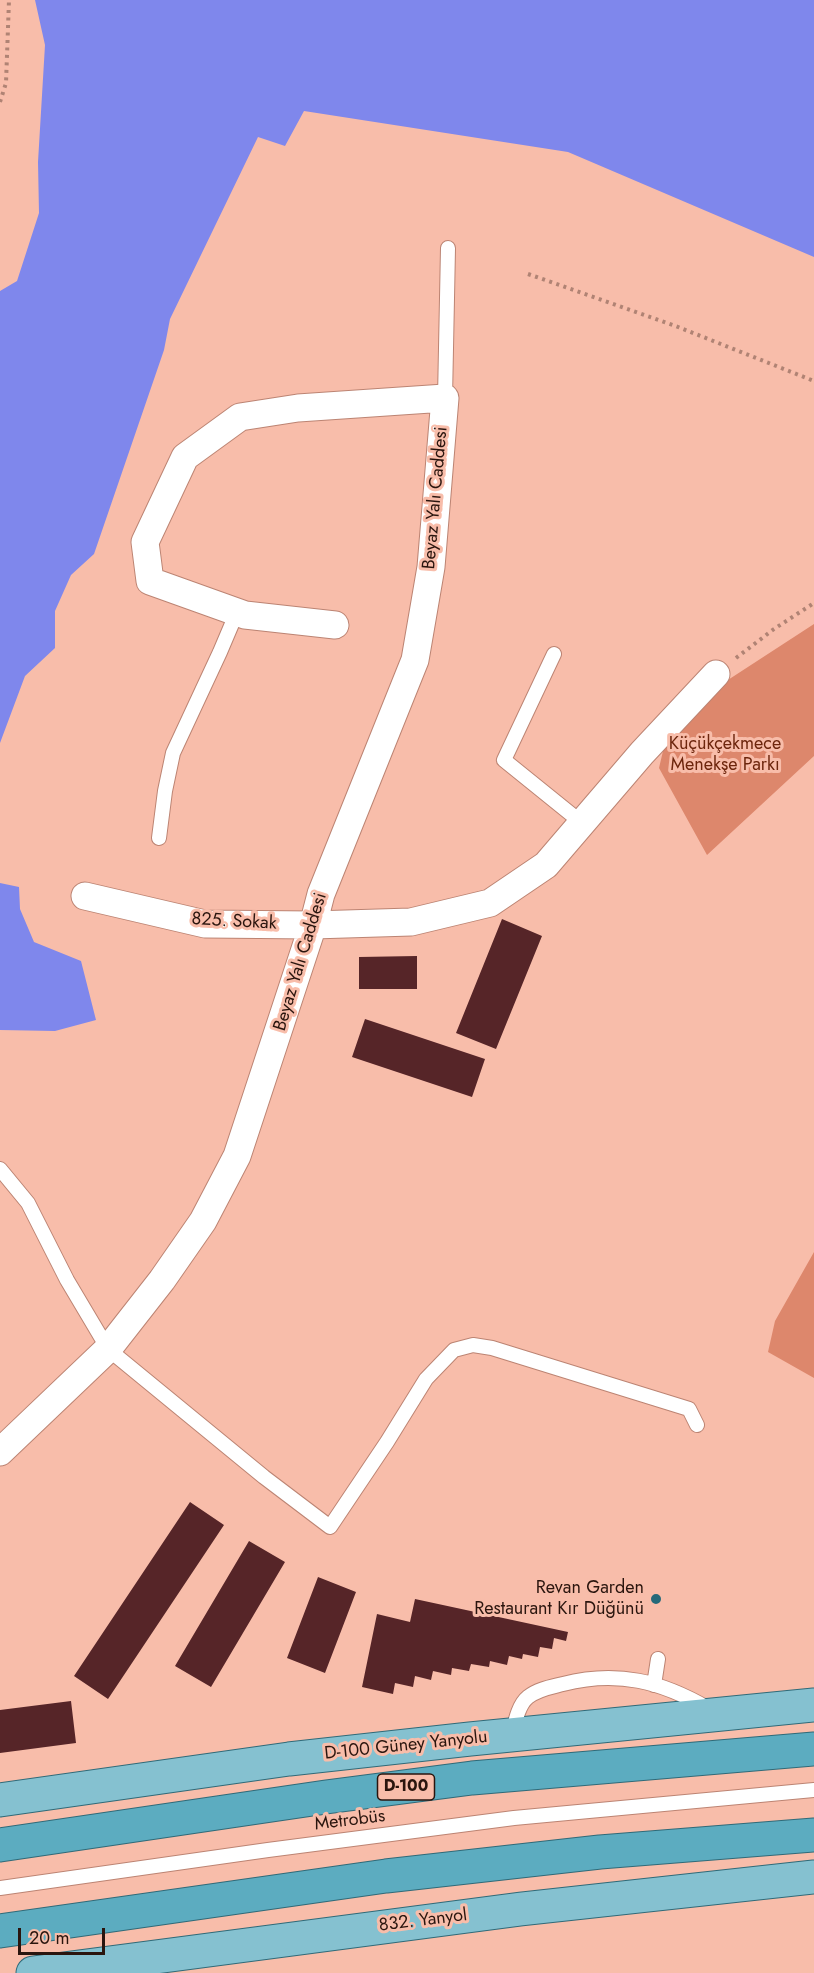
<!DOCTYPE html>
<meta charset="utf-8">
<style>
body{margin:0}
#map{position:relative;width:814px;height:1973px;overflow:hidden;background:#f8bdaa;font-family:Jost,sans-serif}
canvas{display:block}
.scale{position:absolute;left:18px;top:1928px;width:87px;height:27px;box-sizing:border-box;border:3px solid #2a150e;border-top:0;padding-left:8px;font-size:18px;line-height:21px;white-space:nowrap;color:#2a150e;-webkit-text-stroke:4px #f8bdaa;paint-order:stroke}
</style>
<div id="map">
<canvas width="814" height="1973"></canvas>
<div class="scale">20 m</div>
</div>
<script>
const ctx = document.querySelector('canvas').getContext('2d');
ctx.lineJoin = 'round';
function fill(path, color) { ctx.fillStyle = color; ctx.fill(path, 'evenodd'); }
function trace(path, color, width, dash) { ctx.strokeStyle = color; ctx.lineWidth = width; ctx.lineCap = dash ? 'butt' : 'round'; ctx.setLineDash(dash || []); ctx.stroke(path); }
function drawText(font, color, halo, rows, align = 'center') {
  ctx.font = font + ' Jost,sans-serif'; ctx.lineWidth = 6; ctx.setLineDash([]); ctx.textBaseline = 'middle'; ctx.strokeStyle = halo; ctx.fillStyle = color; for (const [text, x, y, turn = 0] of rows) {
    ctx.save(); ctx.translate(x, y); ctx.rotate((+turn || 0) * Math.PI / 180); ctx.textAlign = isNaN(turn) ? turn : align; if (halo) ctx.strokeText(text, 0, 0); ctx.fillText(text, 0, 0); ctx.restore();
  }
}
const green = new Path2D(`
 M814 624V756L707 855 659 768 671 717Z
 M814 1252V1378L768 1352 775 1321Z`);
const water = new Path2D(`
 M35 0H814V257L568 152 304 111 285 146 258 137 170 319 164 350 94 554 71 575 55 611V648L25 676 0 743V291L17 281 39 213 38 162 45 45Z
 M0 883 19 887 20 909 34 942 81 961 96 1020 55 1031 0 1030Z`);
const building = new Path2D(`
 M502 919 542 936 496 1049 456 1033Z
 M417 956V989H359V957Z
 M365 1019 485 1059 472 1097 352 1057Z
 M190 1502 224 1525 108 1699 74 1676Z
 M249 1541 285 1562 211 1687 175 1666Z
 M318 1577 356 1592 325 1673 287 1658Z
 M415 1599 568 1632 566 1641 554 1638 552 1649 540 1647 538 1657 523 1654 522 1659 509 1656 507 1665 490 1661 489 1667 471 1664 469 1671 452 1668 451 1675 433 1671 431 1680 415 1676 413 1687 395 1683 393 1694 362 1687 377 1614 410 1622Z
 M71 1701 76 1743 0 1753V1710Z`);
const path = new Path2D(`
 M0 102 6 83 9 0
 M528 274 673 325 814 381
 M736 658 774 629 814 603`);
const service = new Path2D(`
 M445 398 448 248
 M554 654 504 760 582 823
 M159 838 165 791 173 753 220 652 237 612
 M0 1169 28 1203 67 1280 108 1349 264 1477 330 1527 387 1442 426 1379 454 1350 473 1345 492 1348 689 1409 697 1425
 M654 1685 658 1659
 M512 1735C515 1723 518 1705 528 1697 538 1689 551 1687 563 1684 617 1670 661 1681 709 1709
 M0 1888 268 1850 514 1818 814 1790`);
const minor = new Path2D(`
 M85 896 205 924 313 925 411 922 490 903 546 865 642 753 716 674
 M0 1452 108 1349 162 1280 203 1221 237 1156 313 925 321 894 415 660 431 567 445 398 298 408 240 417 185 457 145 542 150 581 245 615 335 625`);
const primary = new Path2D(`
 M0 1800 289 1759 470 1739 814 1705
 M33 1973 521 1909 814 1877`);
const trunk = new Path2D(`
 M0 1845 326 1797 472 1778 814 1749
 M0 1931 386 1876 600 1852 814 1835`);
const markers = [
 [656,1599,6,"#25697a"]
];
const shields = [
 [406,1787,57]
];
const shieldNames = [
 ["D-100",406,1787]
];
const streetNames = [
 ["Beyaz Yalı Caddesi",436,498,-85],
 ["825. Sokak",234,922,3],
 ["Beyaz Yalı Caddesi",301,962,-73],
 ["D-100 Güney Yanyolu",406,1746,-6],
 ["Metrobüs",350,1821,-7],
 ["832. Yanyol",423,1921,-7]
];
const parkNames = [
 ["Küçükçekmece",725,745],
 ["Menekşe Parkı",725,766]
];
const poiNames = [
 ["Revan Garden",644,1589],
 ["Restaurant Kır Düğünü",644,1610]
];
fill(green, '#dd876c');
fill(water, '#7f87ec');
fill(building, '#562528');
trace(service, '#bc8473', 16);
trace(minor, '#bc8473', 29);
trace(primary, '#306a78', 35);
trace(trunk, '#306a78', 35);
trace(path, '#b08374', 4, [3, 4.5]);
trace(service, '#fff', 14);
trace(minor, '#fff', 27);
trace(primary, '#85c1d0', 33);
trace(trunk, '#5cacc0', 33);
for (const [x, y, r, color] of markers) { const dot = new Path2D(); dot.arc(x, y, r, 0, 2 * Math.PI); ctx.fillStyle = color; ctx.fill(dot); trace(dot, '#f8bdaa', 2); }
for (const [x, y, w] of shields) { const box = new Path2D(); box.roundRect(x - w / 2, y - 13, w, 26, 4.5); ctx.fillStyle = '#f8bdaa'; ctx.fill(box); trace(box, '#2a150e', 1.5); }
drawText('bold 16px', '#2a150e', null, shieldNames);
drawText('18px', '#2a150e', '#f8bdaa', streetNames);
drawText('18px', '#6d260d', '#f8bdaa', parkNames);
drawText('18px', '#2a150e', '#f8bdaa', poiNames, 'right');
</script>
